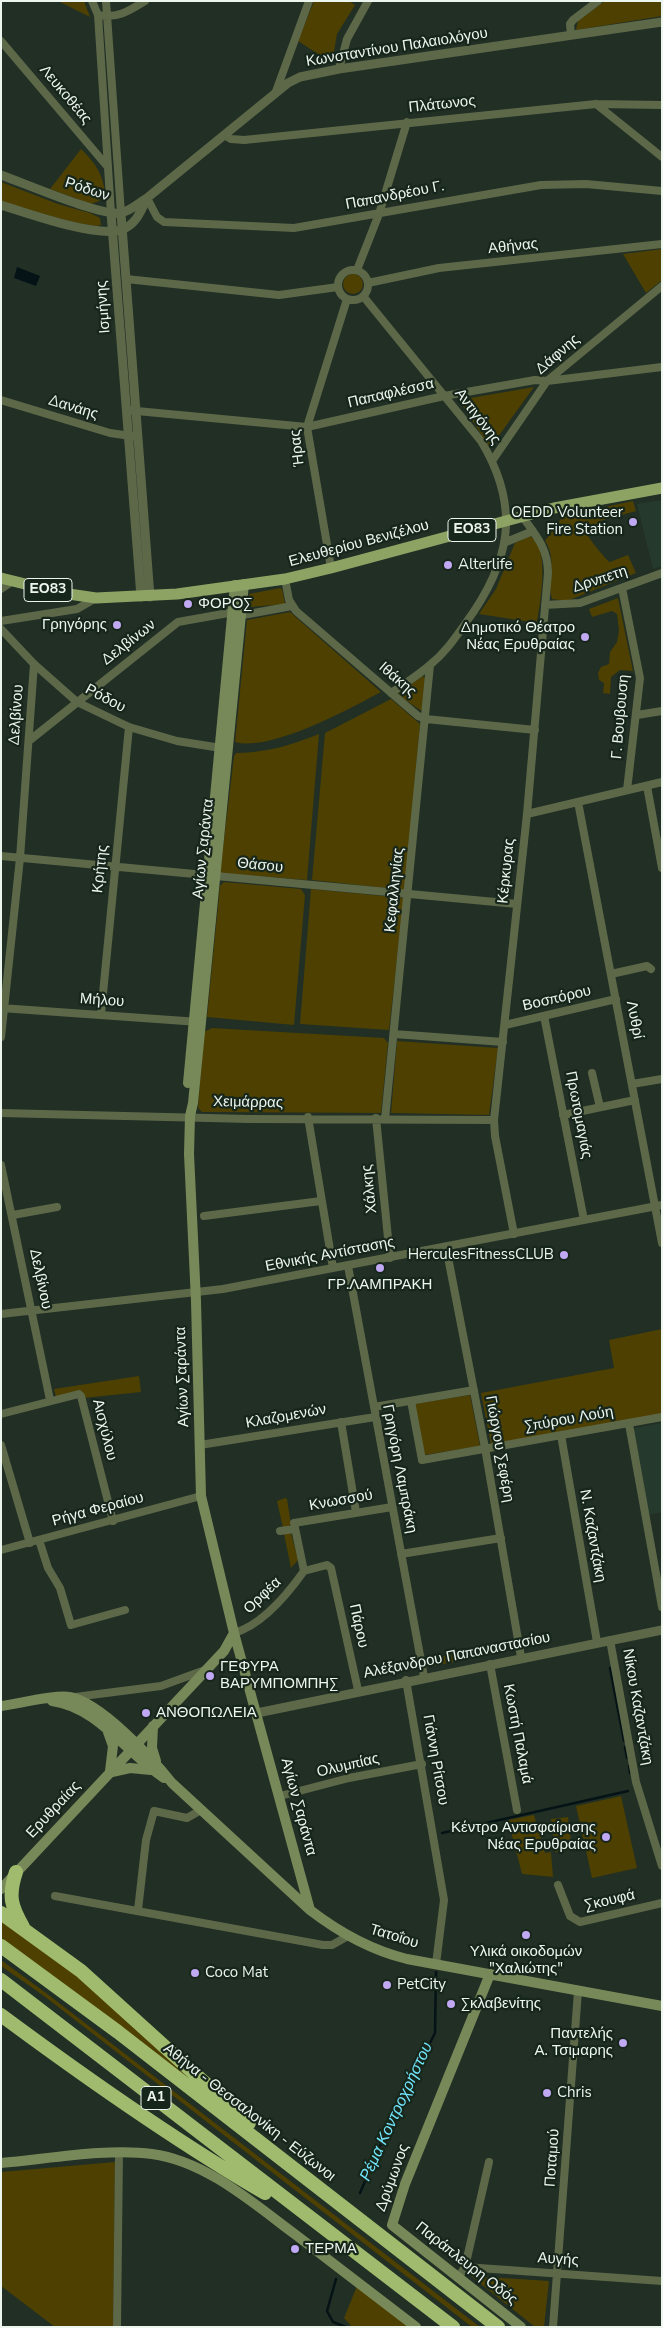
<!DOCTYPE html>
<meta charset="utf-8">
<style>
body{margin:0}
#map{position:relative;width:663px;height:2328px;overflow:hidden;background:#212f25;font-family:"Nunito Sans",sans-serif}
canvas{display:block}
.frame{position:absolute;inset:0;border:2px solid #ecf5ee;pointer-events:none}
</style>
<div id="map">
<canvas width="663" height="2328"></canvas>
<div class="frame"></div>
</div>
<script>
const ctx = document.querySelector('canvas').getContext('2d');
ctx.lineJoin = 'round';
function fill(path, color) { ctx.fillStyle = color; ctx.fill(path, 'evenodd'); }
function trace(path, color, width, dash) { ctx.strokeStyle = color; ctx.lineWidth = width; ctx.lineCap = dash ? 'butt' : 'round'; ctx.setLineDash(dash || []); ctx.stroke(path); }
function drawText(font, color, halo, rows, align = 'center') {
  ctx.font = font + ' "Nunito Sans",sans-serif'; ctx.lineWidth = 4.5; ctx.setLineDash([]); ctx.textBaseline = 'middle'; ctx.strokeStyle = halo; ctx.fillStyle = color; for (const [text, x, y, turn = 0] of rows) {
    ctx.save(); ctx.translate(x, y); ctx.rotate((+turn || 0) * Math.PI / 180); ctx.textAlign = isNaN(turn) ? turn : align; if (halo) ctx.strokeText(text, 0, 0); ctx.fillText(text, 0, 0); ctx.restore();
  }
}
const built = new Path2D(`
 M662 500V566L653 569 637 504Z
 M662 1423V1512L647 1515 633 1433 635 1428Z`);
const green = new Path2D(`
 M58 1H84L90 17Z
 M314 1H349L355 5 337 34 332 63 298 41Z
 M605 1H662V16L576 30 578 21Z
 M81 149C95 163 103 173 105 194L99 201 91 204 50 189Z
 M1 182 58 204 90 213 100 218 101 225C91 230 16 206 1 201Z
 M662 249V280L646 293 623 254Z
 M343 284a10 10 0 1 1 20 0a10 10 0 1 1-20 0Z
 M534 387 490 448 459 400Z
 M633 501 636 511 600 521 587 534C590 540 606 560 610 562L628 555 636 573 567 601 552 599C546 579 558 560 545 541L563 516Z
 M530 536C551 548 540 604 537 623L479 614 496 589 515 543Z
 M280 588 282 589 285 604 251 607 249 594Z
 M618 598 633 671 620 670 611 677 610 694 603 693 604 683 599 680 598 673 601 667 609 664 610 652 617 642 619 631 617 614 612 611 592 617 589 609Z
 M290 612 381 692C349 709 271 752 235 742L247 620Z
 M423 676 425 678 422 710H420L401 697 399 693Z
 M391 699 420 724 405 890 312 880 325 733Z
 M319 734 307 880 220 873 234 756 236 753C269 752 288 746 319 734Z
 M224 882 301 889 305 895 294 1025 207 1017 220 886Z
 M311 889 404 898 389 1030 300 1024Z
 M212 1028 384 1038 388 1043 381 1113 202 1112 198 1108 204 1032Z
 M397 1041 498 1048 489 1115 391 1113Z
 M662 1329V1414L491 1444 481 1393 614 1368 609 1340Z
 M139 1376 141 1392 84 1398 82 1392 56 1397 54 1389Z
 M470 1395 480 1446 424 1455 414 1404Z
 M285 1498 287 1499 291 1525 283 1528 277 1501Z
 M291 1533 298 1560 291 1568 284 1534Z
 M457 1653 459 1661 428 1667 427 1660Z
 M621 1796 637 1868 592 1878 576 1806Z
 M534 1815 545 1853 551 1852 553 1877 522 1874 508 1820Z
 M568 1817 572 1850 555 1852 551 1819Z
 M1 1921 73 1971 210 2096 209 2097 59 1980 1 1939Z
 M1 1960 46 1993 480 2327H472L44 1996 1 1966Z
 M115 2162 113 2327H55L1 2286V2172Z
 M471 2276 549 2281 544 2327H535Z
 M357 2286 410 2327H352L344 2318Z`);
const water = new Path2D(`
 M17 267 40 276 36 286 14 278Z`);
const stream = new Path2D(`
 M610 1668 624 1741
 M625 1747 627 1758
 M629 1766 630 1773
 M442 1833 628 1791
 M360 2193 386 2132 435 2033 436 1972
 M336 2279 327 2311 333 2322 346 2327`);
const minor = new Path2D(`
 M92 1 98 15C117 19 129 11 145 1
 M106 1 121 213
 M98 15 111 213
 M571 35 570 24 573 20 598 1
 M1 41 107 166
 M339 69 347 39 368 1
 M275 94 309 1
 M596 104 662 157
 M226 136 231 139 244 140 596 104 662 105
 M147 198 157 217 164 222 294 228 541 185 586 184 662 191
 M357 270 379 214 407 122
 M338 285a15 15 0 1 1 30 0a15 15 0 1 1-30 0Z
 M126 279 279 295 338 287
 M368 283 439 268 662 244
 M363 296 481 441C522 509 510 563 465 624 455 638 445 653 431 664 419 675 404 684 391 693
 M1 400 110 433 138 437
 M126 410 307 427 444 396 535 380 547 381 662 367
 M492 461 547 381 662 286
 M506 542 533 531
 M331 568 307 427 347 299
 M285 579 289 600 296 611 418 716 426 719 535 730
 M622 588 640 678 627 790
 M1 589 13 581
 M545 605 580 603 662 573
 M243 615 292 606
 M1 621 77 609 96 598
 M1 629 34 664 77 702 129 727 177 741 221 748
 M637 715 662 711
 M30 740 178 622 234 612
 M647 786 662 868
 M578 802 662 1243
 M527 814 662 782
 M1 856 517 904
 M611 974 647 966 651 969
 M1 1008 199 1022
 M101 1014 129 727
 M544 1016 584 1220
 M505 1025 616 999
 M394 1034 503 1042
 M1 1037 20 858 34 664
 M592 1073 600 1107
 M632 1084 662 1079
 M1 1113 249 1119 494 1120
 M563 1115 635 1100
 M308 1117 333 1268
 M376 1118 390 1258
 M385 1119 430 665
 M1 1165 50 1400
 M13 1215 57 1207
 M204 1216 321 1201
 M514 1234 495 1136 494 1120 527 814 548 573C548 549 536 535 522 516
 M446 1247 485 1448 521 1657
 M348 1266 424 1677
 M1 1314 223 1289 662 1205
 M411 1401 422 1460 662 1417
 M374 1407 474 1390
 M1 1414 79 1394 81 1396 113 1521
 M341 1422 356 1512
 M629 1424 662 1607
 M561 1435 597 1642
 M1 1445 30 1543
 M200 1445 375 1417
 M280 1531 295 1529
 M39 1540 48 1568 60 1588 71 1625 125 1610
 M1 1550 201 1496
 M401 1554 501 1538
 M304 1571 327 1565 331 1568 358 1690
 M304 1571 294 1523 392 1507
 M234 1633C262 1625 287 1595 304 1571
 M610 1640 636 1782 662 1866
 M490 1664 517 1810
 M406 1680 444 1900 436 1964
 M75 1697 161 1686 205 1670
 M280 1796 349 1778 422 1764
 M558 1885 570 1916 580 1922 662 1903
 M55 1896 323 1945H332L348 1936
 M138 1910 146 1840 154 1811 187 1818 201 1810
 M465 2267 489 2162
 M458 2278 465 2267 662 2281
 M117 2327 119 2152
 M553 2327 578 1991`);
const tertiary = new Path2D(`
 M1 175C24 183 100 216 120 213 129 212 139 203 147 198L288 83 300 77 339 69 662 22
 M1 205C27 213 96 238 121 230 136 225 141 211 147 198
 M111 213 141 597
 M121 213 150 597
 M257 1713 662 1630`);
const secondary = new Path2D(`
 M244 584 193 1103 190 1116 189 1154 196 1301 201 1496 234 1633 310 1910
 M188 1083 235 585
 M52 1701C98 1707 127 1754 164 1778
 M1 1706C17 1704 57 1694 70 1697 101 1703 152 1758 172 1783L310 1910C340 1933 370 1950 407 1959L662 2006
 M153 1726 152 1748 156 1761
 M108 1732 113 1746 110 1771
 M112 1772 130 1768 151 1770
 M1 1889 224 1651 234 1633
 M490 1974 405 2184 392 2225 521 2327
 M1 2163C48 2159 107 2148 152 2154 206 2161 254 2204 296 2235 336 2266 376 2296 416 2327`);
const primary = new Path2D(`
 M1 578 62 593 96 598 177 594 285 579 331 568 554 508 662 488`);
const motorway = new Path2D(`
 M16 1872C8 1896 11 1906 23 1927
 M1 1913 81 1971 249 2123
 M1 1946 118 2032 498 2327
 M1 1980 453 2327
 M1 2015C86 2078 174 2140 265 2193`);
const markers = [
 [633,522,5,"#c1a8f3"],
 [448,565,5,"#c1a8f3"],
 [188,604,5,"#c1a8f3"],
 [117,625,5,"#c1a8f3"],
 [585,637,5,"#c1a8f3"],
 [564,1255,5,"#c1a8f3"],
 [380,1268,5,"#c1a8f3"],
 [210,1676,5,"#c1a8f3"],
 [146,1713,5,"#c1a8f3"],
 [606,1837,5,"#c1a8f3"],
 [526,1935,5,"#c1a8f3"],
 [195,1973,5,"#c1a8f3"],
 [387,1985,5,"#c1a8f3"],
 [451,2004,5,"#c1a8f3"],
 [623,2043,5,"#c1a8f3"],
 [547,2093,5,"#c1a8f3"],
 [295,2249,5,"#c1a8f3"]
];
const shields = [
 [472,530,48],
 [48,590,48],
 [156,2098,30]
];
const shieldNames = [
 ["ΕΟ83",472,530],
 ["ΕΟ83",48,590],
 ["Α1",156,2098]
];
const streetNames = [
 ["Κωνσταντίνου Παλαιολόγου",397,48,-9],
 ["Λευκοθέας",65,95,50],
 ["Πλάτωνος",442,105,-6],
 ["Ρόδων",87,190,18],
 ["Παπανδρέου Γ.",395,196,-11],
 ["Αθήνας",513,247,-6],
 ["Ισμήνης",104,307,-94],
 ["Δάφνης",558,355,-41],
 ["Παπαφλέσσα",391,394,-13],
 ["Δανάης",73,408,17],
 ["Αντιγόνης",477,417,53],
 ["Ήρας",298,448,-97],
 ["Ελευθερίου Βενιζέλου",359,544,-15],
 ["Δρνπετη",600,580,-18],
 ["Δελβίνων",129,643,-38],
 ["Ιθάκης",397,680,41],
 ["Ρόδου",105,699,28],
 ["Δελβίνου",17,715,-86],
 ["Γ. Βουβουση",621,717,-85],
 ["Αγίων Σαράντα",204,849,-84],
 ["Θάσου",260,866,6],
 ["Κρήτης",101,869,-84],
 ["Κέρκυρας",507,871,-84],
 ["Κεφαλληνίας",395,890,-84],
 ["Βοσπόρου",557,999,-13],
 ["Μήλου",102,1001,4],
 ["Λυθρί",634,1020,79],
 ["Χειμάρρας",248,1103,1],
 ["Πρωτομαγιάς",578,1115,79],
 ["Χάλκης",370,1189,-96],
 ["Εθνικής Αντίστασης",330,1255,-11],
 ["Δελβίνου",40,1279,78],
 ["Αγίων Σαράντα",183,1377,-92],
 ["Κλαζομενών",286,1417,-10],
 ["Σπύρου Λούη",569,1420,-10],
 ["Αισχύλου",104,1430,76],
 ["Γιώργου Σεφέρη",499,1449,80],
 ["Γρηγόρη Λαμπράκη",399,1469,79],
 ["Κνωσσού",341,1501,-10],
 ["Ρήγα Φεραίου",98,1510,-15],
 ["Ν. Καζαντζάκη",592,1536,80],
 ["Ορφέα",263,1596,-44],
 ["Πάρου",358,1626,78],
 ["Αλέξανδρου Παπαναστασίου",457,1656,-11],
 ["Νίκου Καζαντζάκη",637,1707,80],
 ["Κωστή Παλαμά",517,1734,79],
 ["Γιάννη Ρίτσου",435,1760,80],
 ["Ολυμπίας",348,1766,-13],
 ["Αγίων Σαράντα",298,1807,75],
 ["Ερυθραίας",54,1810,-47],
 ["Σκουφά",610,1901,-13],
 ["Τατοΐου",394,1937,17],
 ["Αθήνα - Θεσσαλονίκη - Εύζωνοι",249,2113,38],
 ["Ποταμού",553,2158,-86],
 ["Δρύμωνος",393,2178,-70],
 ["Αυγής",558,2260,4],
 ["Παράπλευρη Οδός",466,2264,38]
];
const poiNames = [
 ["OEDD Volunteer",623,513,"right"],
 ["Fire Station",623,530,"right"],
 ["Alterlife",458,565],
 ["ΦΟΡΟΣ",198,604],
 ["Γρηγόρης",107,625,"right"],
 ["Δημοτικό Θέατρο",575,628,"right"],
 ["Νέας Ερυθραίας",575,645,"right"],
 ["HerculesFitnessCLUB",554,1255,"right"],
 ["ΓΡ.ΛΑΜΠΡΑΚΗ",380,1285,"center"],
 ["ΓΕΦΥΡΑ",220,1667],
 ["ΒΑΡΥΜΠΟΜΠΗΣ",220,1684],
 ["ΑΝΘΟΠΩΛΕΙΑ",156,1713],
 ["Κέντρο Αντισφαίρισης",596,1828,"right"],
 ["Νέας Ερυθραίας",596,1845,"right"],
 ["Υλικά οικοδομών",526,1952,"center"],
 ["\"Χαλιώτης\"",526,1969,"center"],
 ["Coco Mat",205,1973],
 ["PetCity",397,1985],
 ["Σκλαβενίτης",461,2004],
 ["Παντελής",613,2034,"right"],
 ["Α. Τσιμαρης",613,2051,"right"],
 ["Chris",557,2093],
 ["ΤΕΡΜΑ",305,2249]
];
const waterNames = [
 ["Ρέμα Κοντροχρήστου",397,2112,-65]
];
fill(built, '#253a2c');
fill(green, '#4d4000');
fill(water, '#051316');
trace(stream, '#051316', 2.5);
trace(minor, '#5d6849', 8);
trace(tertiary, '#5d6849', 9);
trace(secondary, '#788959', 10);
trace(primary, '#8da364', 11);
trace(motorway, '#a0bb6d', 14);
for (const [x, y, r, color] of markers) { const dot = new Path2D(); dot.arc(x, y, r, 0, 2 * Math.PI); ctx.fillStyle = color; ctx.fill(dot); trace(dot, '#17261b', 2); }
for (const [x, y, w] of shields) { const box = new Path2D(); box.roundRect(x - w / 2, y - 11.5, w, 23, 4); ctx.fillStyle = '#17261b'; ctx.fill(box); trace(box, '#ecf5ee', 1); }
drawText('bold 14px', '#ecf5ee', null, shieldNames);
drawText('15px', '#ecf5ee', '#17261b', streetNames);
drawText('15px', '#ecf5ee', '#17261b', poiNames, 'left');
drawText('italic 16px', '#72e6fd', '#17261b', waterNames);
</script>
